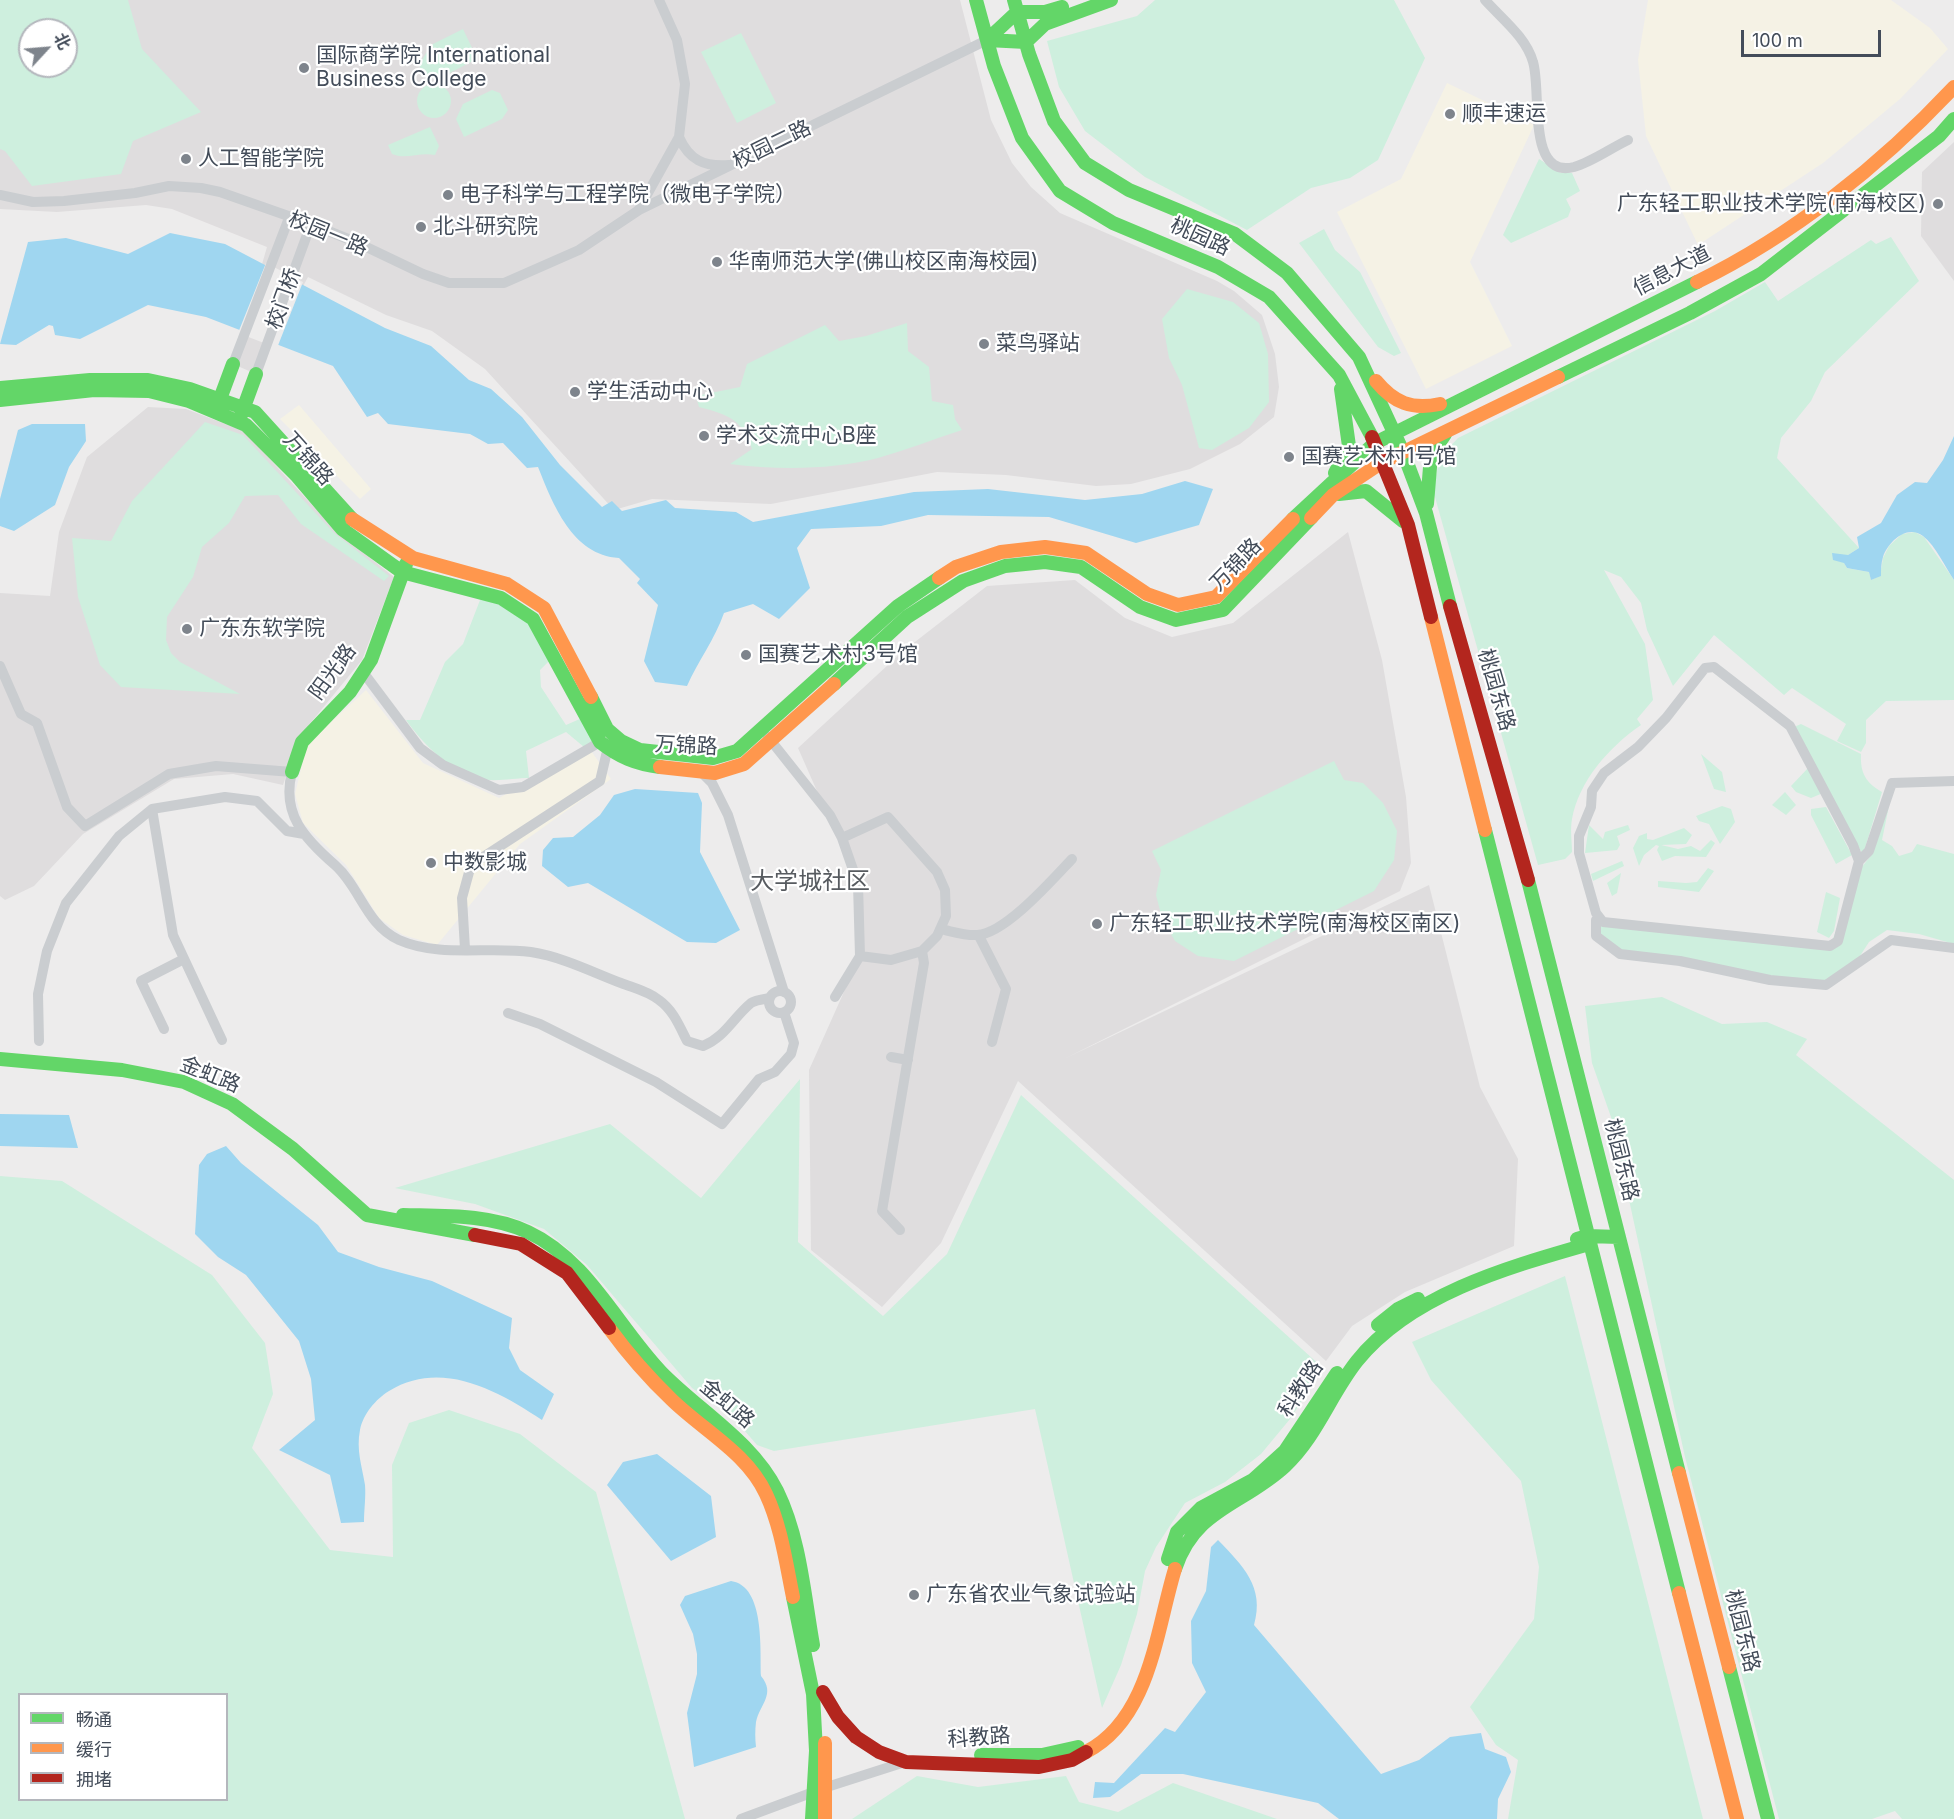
<!DOCTYPE html>
<meta charset="utf-8">
<style>
body{margin:0}
#map{position:relative;width:1954px;height:1819px;overflow:hidden;background:#edecec;font-family:Inter,"Noto Sans SC",sans-serif}
canvas{display:block}
.legend{position:absolute;left:18px;top:1693px;width:210px;height:108px;box-sizing:border-box;background:#fff;border:2px solid #b4b7bd;margin:0;padding:8px 10px;list-style:none;font-size:18px;color:#434c59}
.legend li{display:flex;align-items:center;gap:12px;height:30px}
.legend b{width:30px;border:2px solid #b4b7bd}
.north{position:absolute;left:18px;top:18px;width:60px;height:60px;box-sizing:border-box;background:#fff;border:2px solid #b4b7bd;border-radius:50%;rotate:64deg;font-size:16px;font-weight:700;line-height:24px;text-align:center;color:#434c59}
.north::after{content:'';display:block;margin:auto;width:21px;height:27px;background:#7e848c;clip-path:polygon(50% 0,100% 100%,50% 72%,0 100%)}
.scale{position:absolute;left:1741px;top:30px;width:140px;height:27px;box-sizing:border-box;border:3px solid #434c59;border-top:0;padding-left:8px;font-size:18px;line-height:21px;white-space:nowrap;color:#434c59;-webkit-text-stroke:4px #fff;paint-order:stroke}
</style>
<div id="map">
<canvas width="1954" height="1819"></canvas>
<ul class="legend">
<li><b style="height:8px;background:#63d668"></b>畅通</li>
<li><b style="height:8px;background:#ff974d"></b>缓行</li>
<li><b style="height:8px;background:#b3261e"></b>拥堵</li>
</ul>
<div class="north">北</div>
<div class="scale">100 m</div>
</div>
<script>
const ctx = document.querySelector('canvas').getContext('2d');
ctx.lineJoin = 'round';
function fill(path, color) { ctx.fillStyle = color; ctx.fill(path, 'evenodd'); }
function trace(path, color, width, dash) { ctx.strokeStyle = color; ctx.lineWidth = width; ctx.lineCap = dash ? 'butt' : 'round'; ctx.setLineDash(dash || []); ctx.stroke(path); }
function drawText(font, color, halo, rows, align = 'center') {
  ctx.font = font + ' Inter,"Noto Sans SC",sans-serif'; ctx.lineWidth = 4.5; ctx.setLineDash([]); ctx.textBaseline = 'middle'; ctx.strokeStyle = halo; ctx.fillStyle = color; for (const [text, x, y, turn = 0] of rows) {
    ctx.save(); ctx.translate(x, y); ctx.rotate((+turn || 0) * Math.PI / 180); ctx.textAlign = isNaN(turn) ? turn : align; if (halo) ctx.strokeText(text, 0, 0); ctx.fillText(text, 0, 0); ctx.restore();
  }
}
const commercial = new Path2D(`
 M1648 0H1891L1930 28 1948 49 1900 99 1823 163 1698 245 1646 136 1638 60Z
 M1447 83 1534 125 1470 262 1512 346 1426 389 1337 212 1401 179Z
 M299 405 371 489 360 499 280 419Z
 M366 690 423 763 499 798 589 748 611 779 520 844 437 945 403 935 379 918 346 865 303 823 295 794 307 744Z`);
const education = new Path2D(`
 M0 0H960L991 120 1012 163 1031 187 1060 213 1217 281 1234 291 1262 315 1275 354 1279 387 1274 417 1240 444 1190 469 1131 484 1096 486 1006 475 937 472 771 504 652 499 614 510 485 369 432 331 386 315 308 277 256 374 233 364 267 247 172 209 146 205 57 212 0 209ZM30 30H66V66H30Z
 M1954 142V281L1921 236 1922 172Z
 M148 407 186 409 244 431 336 531 394 577 362 660 299 737 283 785 233 774 174 779 83 834 34 886 5 900 0 896V593L50 596 59 532 87 457Z
 M1348 532 1382 660 1406 797 1411 863 1400 891 1066 1058 1429 885 1480 1087 1518 1159 1514 1246 1405 1292 1352 1326 1326 1361 1018 1081 941 1243 882 1307 811 1250 809 1070 860 956 858 884 798 748 902 652 987 586 1075 580 1125 618 1172 637 1233 623Z`);
const green = new Path2D(`
 M0 0H128L142 49 201 112 133 141 121 174 32 186 5 151 0 149ZM30 30H66V66H30Z
 M1155 0H1394L1425 58 1378 160 1350 178 1311 188 1247 230 1145 177 1085 131 1059 87 1047 41 1137 16Z
 M463 29 476 56 471 62 438 79 423 74 419 65 431 45Z
 M741 33 776 103 737 123 701 52Z
 M417 101a17 17 0 1 1 34 0a17 17 0 1 1-34 0Z
 M492 90 500 93 508 110 502 119 464 137 456 119 463 104Z
 M430 127 439 146 435 155C419 152 406 160 392 154L388 145Z
 M1539 159 1561 173H1572L1580 191 1566 199 1571 209 1568 217 1511 243 1503 235Z
 M1324 229 1335 250 1360 272 1401 353 1394 356 1378 347 1299 243Z
 M1891 237 1919 281 1825 372 1811 401 1781 438 1777 458 1859 548 1848 555 1844 563 1847 568 1869 572 1871 580 1880 576 1883 558 1889 546 1902 534 1915 532 1924 537 1954 580V700L1886 701 1866 720V743L1861 752 1837 741 1846 724 1792 688 1784 695 1714 635 1673 686 1647 630 1641 603 1621 577 1604 570 1645 644 1653 700 1637 719 1641 725C1609 747 1579 781 1572 819 1570 829 1572 842 1572 852L1565 859 1538 865 1433 490 1440 457 1458 438 1715 311 1765 282 1778 301 1871 240 1876 244Z
 M1187 289 1233 302 1259 323 1268 354 1269 402 1249 428 1212 450 1199 448 1182 385 1169 358 1162 319Z
 M907 323 908 351 929 367 932 401 953 405 955 419 962 430C934 439 906 450 878 458 831 470 779 470 730 464L752 449C742 419 729 415 699 407L696 396 740 387 747 364 825 325 839 341 866 336Z
 M205 422 243 435 334 533 389 576 384 581 301 524 278 495 245 496 229 523 202 547 193 577 167 617 166 640 171 653 180 662 240 694 121 687 100 665 78 597 72 538 111 541 132 501Z
 M482 595 532 621 552 658 540 670 541 687 566 725 582 718 596 742 584 747 566 732 526 751 529 778C514 778 492 783 477 778 447 768 424 745 406 720H420L445 662 463 644Z
 M1801 724 1861 754C1860 773 1866 783 1882 792L1863 855 1794 727Z
 M1701 754 1722 772 1726 792 1714 789Z
 M1334 761 1344 780 1363 783 1383 803 1397 831 1394 860 1374 891 1234 961 1198 956 1175 941 1162 918 1156 895 1161 870 1152 851Z
 M1809 767 1823 793 1811 798 1796 792 1791 786Z
 M1785 792 1796 805 1786 815 1772 805Z
 M1722 806 1731 809 1735 822 1720 844 1709 824 1699 821 1696 816Z
 M1889 806 1882 840 1892 846 1899 856 1912 852 1917 844 1954 854V944L1919 934 1887 930 1869 942 1858 959 1826 985 1620 954 1600 934 1596 920 1830 946 1861 868 1873 853Z
 M1826 807 1852 855 1836 864 1811 815V809Z
 M1589 825 1603 839 1605 832 1628 825 1630 830 1617 836 1620 845 1617 850 1585 853Z
 M1684 828 1692 835 1686 844 1661 845 1678 849 1691 846 1700 851 1711 840 1715 843 1706 857 1675 856 1662 861 1657 850 1659 846 1656 845 1644 855 1639 866 1633 848 1639 836 1647 833V839L1653 840Z
 M1622 861 1624 866 1593 881 1591 874Z
 M1708 868 1714 871 1699 892 1658 887V881L1686 883 1697 882Z
 M1621 873 1617 893 1612 896 1607 883Z
 M1826 892 1840 898 1834 931 1829 938 1817 932Z
 M1662 997 1722 1024 1767 1022 1807 1039 1796 1055 1954 1180V1819H1902L1895 1811 1872 1819H1779L1685 1457 1611 1117 1592 1063 1585 1006Z
 M800 1079 798 1242 883 1316 947 1254 1021 1095 1323 1368 1290 1419 1261 1454 1225 1482 1185 1503 1156 1547 1145 1571 1137 1614 1121 1665 1102 1708 1035 1409 774 1451 757 1445 731 1415 692 1388 587 1265 544 1229 475 1204 395 1188 610 1124 701 1198Z
 M0 1176 62 1181 212 1275 265 1343 273 1394 252 1448 330 1550 393 1557 392 1465 409 1423 449 1410 520 1434 596 1492 685 1819H0ZM20 1694H226V1800H20Z
 M1565 1276 1703 1819H1508L1518 1760 1496 1745 1470 1707 1534 1619 1539 1567 1521 1481 1431 1380 1412 1342Z
 M917 1776 978 1787 1066 1776 1079 1802 1118 1812 1173 1783 1277 1819H852Z`);
const water = new Path2D(`
 M170 233 225 244 385 328 431 346 469 380 491 389 522 417 560 465 602 507 612 501 622 511 666 500 675 508 736 512 753 522 914 492 988 489 1085 500 1142 494 1185 481 1213 489 1199 525 1136 543 1049 517 928 515 881 526 811 529 797 548 810 588 779 619 753 604 724 613C715 639 698 661 687 686L655 682 644 661 658 605 637 583 640 579 619 558C572 555 553 504 538 467L527 468 503 443 488 444 470 434 388 424 378 413 367 417 333 366 206 317 148 305 80 339 55 335 53 326 49 325 16 345 0 344 28 242 66 238 128 254Z
 M32 424H85L86 441 69 467 55 505 14 531 0 526V499L18 430Z
 M1954 436V580C1945 567 1936 546 1923 536 1907 524 1888 542 1883 557 1881 563 1881 570 1881 576L1871 580 1869 572 1847 568 1844 563 1833 560 1832 553 1848 555 1859 548 1857 537 1881 523 1897 495 1915 482 1927 483 1943 460Z
 M635 789 698 793 702 803 700 852 740 930 716 943 687 942 588 883 568 887 542 866 543 850 553 838 573 837 600 815 614 795Z
 M0 1114 69 1115 78 1148 0 1146Z
 M226 1146 241 1163 318 1225 338 1252 379 1267 432 1281 512 1318 509 1348 520 1370 554 1394 542 1420C497 1390 441 1359 389 1391 376 1399 363 1414 360 1430 356 1450 362 1466 365 1485 366 1497 364 1510 364 1522L341 1523 330 1475 279 1450 315 1420 311 1379 299 1341 246 1275 218 1257 195 1234 199 1165 207 1154Z
 M657 1454 711 1496 716 1537 671 1561 607 1485 623 1462Z
 M1218 1540C1243 1566 1265 1587 1254 1625L1381 1774 1419 1760 1450 1737 1481 1733 1485 1749 1506 1757 1511 1772 1498 1799 1497 1819H1339L1318 1803 1183 1774H1141L1110 1797 1093 1798 1095 1782 1114 1783 1165 1728 1175 1732 1206 1692 1192 1663 1191 1621 1206 1591 1211 1547Z
 M731 1581C765 1586 760 1649 761 1676 776 1694 760 1704 756 1722 755 1730 755 1739 756 1747L694 1767 687 1713 697 1674V1654L693 1634 680 1605 685 1596Z`);
const pier = new Path2D(`
 M266 263 303 282 277 348 238 333Z`);
const street = new Path2D(`
 M1485 0C1502 19 1526 37 1533 62 1542 90 1526 179 1574 167 1592 162 1611 148 1628 140
 M679 137C689 160 704 167 729 165
 M0 195 33 202 64 201 135 193 169 186 201 188 220 192 311 224 358 243 423 274 449 283H504L579 250 639 210 987 40
 M639 209 679 137 685 84 677 40 659 0
 M233 364 289 218
 M256 374 311 224
 M0 666 21 714 37 723 67 807 85 826 169 774 216 766 292 772C281 814 305 839 335 865 360 887 366 925 399 940 440 958 488 946 531 952 563 957 592 972 621 983 634 988 648 991 659 1000 673 1010 679 1025 687 1041L703 1046C725 1037 733 1018 751 1003 755 1000 764 999 770 998
 M1714 667 1790 726 1853 845 1859 861 1838 941 1830 946 1603 922 1596 913 1579 853V836L1591 807 1592 791 1604 773 1638 747 1666 718 1705 668Z
 M363 672 420 748 443 765 499 790 523 787 600 742
 M768 737 830 815 842 838 858 884 860 956 835 997
 M700 771 712 783 728 815 784 992
 M152 809 173 935 222 1040
 M842 838 888 817 937 872 945 890 946 916 937 936 922 951 891 960 860 956
 M1859 861 1869 851 1892 783 1954 781
 M1596 920V936L1620 954 1680 961 1770 980 1826 985 1891 940 1954 948
 M940 929C951 931 965 936 977 935 1005 934 1053 879 1072 859
 M979 936 1006 989 992 1042
 M465 949 462 898 471 865 600 781 609 743
 M769 1002a11 11 0 1 1 22 0a11 11 0 1 1-22 0Z
 M508 1013 540 1024 656 1082 722 1124 759 1079 775 1072 791 1054 794 1043 784 1012
 M164 1029 141 981 184 959
 M39 1041 38 994 47 951 66 903 119 836 152 809 225 797 257 801 287 831 304 834
 M891 1057 908 1060
 M900 1230 882 1211 924 963 922 951
 M741 1819 827 1787 905 1762`);
const fast = new Path2D(`
 M976 0 994 66 1022 138 1060 191 1113 223 1218 267 1269 297 1339 375 1372 437
 M1014 0 1029 54 1054 121 1085 163 1129 190 1235 234 1287 273 1359 357 1403 452 1426 513 1450 606
 M987 40 1026 42 1045 24 1111 0
 M987 40 1017 12H1045L1062 7
 M1558 377 1690 313 1761 274 1939 136 1954 119
 M0 388 90 380H148L190 389 255 412 352 519
 M0 400 94 390 149 391 189 401 246 425 296 475 342 529 402 572 501 598 533 619 600 742C619 757 636 764 660 767
 M217 407 233 364
 M241 415 256 374
 M1335 473 1349 446 1341 389
 M1339 494 1366 491 1403 521
 M1427 504 1431 455 1445 434
 M1293 519 1375 443 1697 282
 M834 684 907 617 963 581 1005 566 1045 562 1081 567 1140 607 1176 620 1223 610 1311 518
 M591 697 607 729 621 741 640 750 713 758 737 751 898 606 939 578
 M292 772 302 742 350 692 371 660 406 564
 M1485 830 1679 1593
 M1528 880 1679 1473
 M0 1059 122 1070 184 1082 232 1104 293 1149 367 1215 475 1235
 M403 1215C444 1216 489 1214 528 1232 588 1260 617 1326 661 1372 699 1411 752 1441 777 1491 800 1538 804 1594 813 1645
 M1577 1239 1587 1236 1619 1237
 M1378 1325 1398 1309 1418 1299
 M1168 1559 1177 1532 1201 1508 1253 1480 1285 1451 1337 1373
 M1175 1569C1195 1508 1243 1505 1285 1466 1317 1436 1330 1395 1357 1361 1411 1294 1509 1267 1589 1244
 M793 1597 813 1694 816 1751 812 1819
 M1729 1667 1768 1819
 M981 1755H1042L1078 1747`);
const slow = new Path2D(`
 M1697 282C1793 235 1881 165 1954 87
 M1376 381C1394 403 1412 410 1440 404
 M1311 518 1333 495 1381 463 1558 377
 M352 519 413 558 507 584 544 608 591 697
 M939 578 956 567 1001 552 1045 547 1086 553 1147 594 1178 605 1216 597 1293 519
 M1431 617 1485 830
 M660 767 715 773 744 764 834 684
 M609 1328C628 1354 649 1378 672 1400 704 1431 747 1453 766 1494 781 1526 786 1563 793 1597
 M1679 1473 1729 1667
 M1679 1593 1737 1819
 M825 1743V1819
 M1086 1752C1150 1719 1156 1631 1175 1569`);
const jam = new Path2D(`
 M1372 437 1408 525 1431 617
 M1450 606 1528 880
 M475 1235 521 1244 567 1273 609 1328
 M823 1692 838 1717 856 1737 879 1752 906 1762 1039 1767 1072 1760 1086 1752`);
const markers = [
 [304,68,6,"#7e848c"],
 [1450,114,6,"#7e848c"],
 [186,159,6,"#7e848c"],
 [448,195,6,"#7e848c"],
 [1938,204,6,"#7e848c"],
 [421,227,6,"#7e848c"],
 [717,262,6,"#7e848c"],
 [984,344,6,"#7e848c"],
 [575,392,6,"#7e848c"],
 [704,436,6,"#7e848c"],
 [1289,457,6,"#7e848c"],
 [187,629,6,"#7e848c"],
 [746,655,6,"#7e848c"],
 [431,863,6,"#7e848c"],
 [1097,924,6,"#7e848c"],
 [914,1595,6,"#7e848c"]
];
const poiNames = [
 ["国际商学院 International",316,56],
 ["Business College",316,80],
 ["顺丰速运",1462,114],
 ["人工智能学院",198,159],
 ["电子科学与工程学院（微电子学院）",460,195],
 ["广东轻工职业技术学院(南海校区)",1926,204,"right"],
 ["北斗研究院",433,227],
 ["华南师范大学(佛山校区南海校园)",729,262],
 ["菜鸟驿站",996,344],
 ["学生活动中心",587,392],
 ["学术交流中心B座",716,436],
 ["国赛艺术村1号馆",1301,457],
 ["广东东软学院",199,629],
 ["国赛艺术村3号馆",758,655],
 ["中数影城",443,863],
 ["广东轻工职业技术学院(南海校区南区)",1109,924],
 ["广东省农业气象试验站",926,1595]
];
const streetNames = [
 ["校园二路",772,145,-26],
 ["校园一路",328,234,22],
 ["桃园路",1200,237,24],
 ["信息大道",1672,271,-27],
 ["校门桥",284,299,-70],
 ["万锦路",308,459,48],
 ["万锦路",1236,565,-46],
 ["阳光路",333,672,-54],
 ["桃园东路",1496,690,74],
 ["万锦路",686,746,3],
 ["金虹路",210,1075,22],
 ["桃园东路",1621,1160,76],
 ["科教路",1301,1389,-57],
 ["金虹路",727,1404,40],
 ["桃园东路",1742,1631,76],
 ["科教路",979,1738,-4]
];
const quarterNames = [
 ["大学城社区",810,882]
];
fill(commercial, '#f5f2e5');
fill(education, '#dfddde');
fill(green, '#ceefde');
fill(water, '#9fd6f0');
fill(pier, '#edecec');
trace(street, '#cacdd0', 10);
trace(fast, '#63d668', 14);
trace(slow, '#ff974d', 14);
trace(jam, '#b3261e', 14);
for (const [x, y, r, color] of markers) { const dot = new Path2D(); dot.arc(x, y, r, 0, 2 * Math.PI); ctx.fillStyle = color; ctx.fill(dot); trace(dot, '#fff', 2); }
drawText('21px', '#434c59', '#fff', poiNames, 'left');
drawText('21px', '#434c59', '#fff', streetNames);
drawText('24px', '#575b60', '#fff', quarterNames);
</script>
